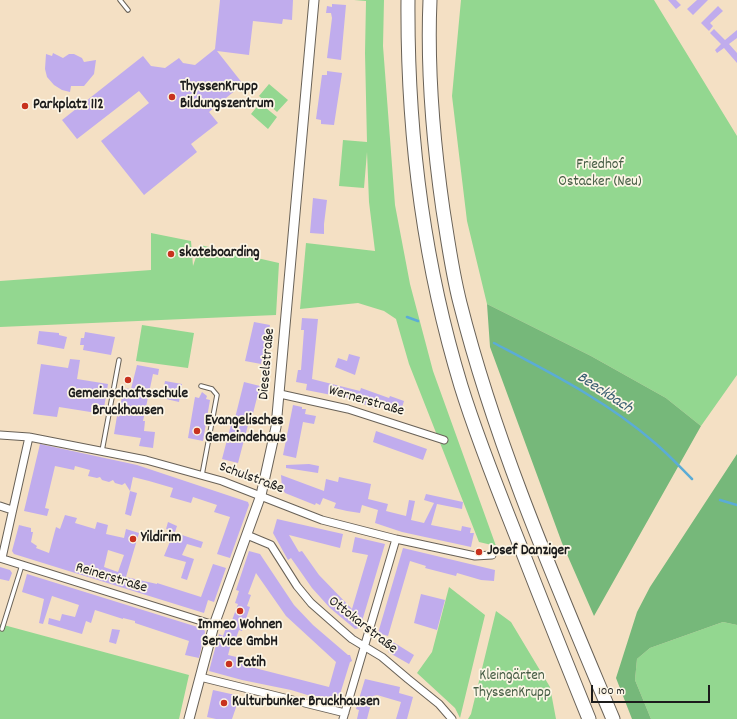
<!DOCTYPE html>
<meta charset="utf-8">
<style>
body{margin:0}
#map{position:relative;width:737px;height:719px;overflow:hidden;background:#f4e0c4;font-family:Dekko,sans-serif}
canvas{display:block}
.scale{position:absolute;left:591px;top:685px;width:119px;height:18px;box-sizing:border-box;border:2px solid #1c1c1c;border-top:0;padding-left:5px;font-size:12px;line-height:14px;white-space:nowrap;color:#1c1c1c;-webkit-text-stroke:3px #fcf5e5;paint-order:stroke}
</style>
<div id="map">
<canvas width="737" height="719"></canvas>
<div class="scale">100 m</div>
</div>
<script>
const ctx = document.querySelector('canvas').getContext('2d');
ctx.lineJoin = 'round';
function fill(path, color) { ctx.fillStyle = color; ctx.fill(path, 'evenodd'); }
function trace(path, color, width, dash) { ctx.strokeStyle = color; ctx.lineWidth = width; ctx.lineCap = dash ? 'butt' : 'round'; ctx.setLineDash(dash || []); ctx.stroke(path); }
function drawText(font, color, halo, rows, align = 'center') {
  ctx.font = font + ' Dekko,sans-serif'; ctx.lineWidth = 3.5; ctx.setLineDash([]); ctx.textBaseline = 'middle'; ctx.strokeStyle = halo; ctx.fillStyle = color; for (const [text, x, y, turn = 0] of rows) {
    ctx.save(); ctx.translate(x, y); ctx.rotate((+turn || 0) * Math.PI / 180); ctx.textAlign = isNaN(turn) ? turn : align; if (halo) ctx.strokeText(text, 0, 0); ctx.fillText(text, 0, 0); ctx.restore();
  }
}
const green = new Path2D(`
 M354 0H384L383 46 395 205 410 284 433 371 496 546 479 542 409 364 396 319 384 311 358 303 300 309 306 243 375 251 369 202 367 152 364 188 339 186 343 140 367 142 365 53 366 1Z
 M461 0H654L737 136V375L701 426 666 398 591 356 487 304 467 221 452 96Z
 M269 84 288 100 277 112 259 96Z
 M260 103 277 117 268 129 251 114Z
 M151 233 191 241 193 266 200 245 279 263 276 315 0 327V281L151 270Z
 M142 325 194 333 188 368 136 361Z
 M449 587 485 615 460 718 455 708 417 673 432 652Z
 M496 611 511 622 550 687 556 719H468L471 714Z
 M723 622 737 625V719H651L635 680 637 659 650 648Z
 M0 624 189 675 179 719H0Z`);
const forest = new Path2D(`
 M487 304 591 356 666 398 701 426 594 616 562 543 490 347Z
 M737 454V625L723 622 650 648 637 659 635 680 651 719H632L616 678 637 612 650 587Z`);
const stream = new Path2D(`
 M407 317 418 321
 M494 343C549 372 607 401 655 443 668 454 680 467 692 479
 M720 500 737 505`);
const building = new Path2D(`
 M220 0H293L292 20 283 19 282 24 253 21 249 55 217 51 243 84 209 112 218 123 191 144 197 152 144 195 101 141 149 103 139 91 77 139 62 120 143 56 151 66 165 68 179 58 183 63 195 65 215 49Z
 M668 0H676L681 5 676 9Z
 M697 0H708L693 15 687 9Z
 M332 4 346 5 341 60 327 58 332 18 331 13H326L327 6 332 7Z
 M718 6 723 11 710 23 713 26 709 31 701 23Z
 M714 29 725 40 737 30V38L729 44 737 53V63L724 48 717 53 715 50 721 44 710 33Z
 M53 53 63 58 69 54H74L82 58 84 62 96 60 94 74 84 86H71L70 92 62 90 54 85 47 77 45 69 46 54 52 56Z
 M327 71 342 73 334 125 321 124V120L316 119 322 75H327Z
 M313 198 327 200 324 224V234L310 233Z
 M302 318 318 319 312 379 360 391 361 388 389 398 390 396 404 401 400 414 379 406 377 409 347 398 306 390 307 384 296 382 298 370H301L304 330H301Z
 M254 322 270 325 261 364 245 361Z
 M39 331 59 333V335L67 337 64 349 37 344Z
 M85 332 115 337 111 355 83 350 84 345H80L81 338H84Z
 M349 354 360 357 355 375 335 367 338 358 347 361Z
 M70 359 80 360 77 379 108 384 103 414 59 407 57 417 33 414 41 364 68 368Z
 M137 365 159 369 158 375 153 374 143 421H145L144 431 155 432 153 448 139 446 141 438 114 434 117 416 119 417 123 388 131 389Z
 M165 381 182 384 179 402 162 398Z
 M244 382 260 386 250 425H248L238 463 222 459 232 421 234 422Z
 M202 392 207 396 206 399 210 400 203 441 188 438 195 397 199 398Z
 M293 405 302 407V409H306L305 414 316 416 314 424 303 422 296 458 283 455Z
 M376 431 427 449 423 460 373 442Z
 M40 444 137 465 248 502 249 505 230 558 217 554 230 517 214 512 217 505 193 497 191 503 170 497 173 488 149 481 133 477 130 491 125 483 122 485 115 483 113 480 109 482 102 480 100 477 97 478 88 476 90 470 75 466 74 470 55 466 45 508 49 509 47 516 24 511Z
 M309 464 319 466 318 473 286 468V465Z
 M281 475 324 491 326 479 338 482 339 477 371 484 368 499 388 504 386 511 406 516 409 500 415 501 411 520 424 523 434 503 424 500 426 494 463 502 462 509 437 504 431 525 461 531 462 526 471 528 470 533H474L471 547 402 532 375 523 378 510 362 505 360 513 347 511 334 508 336 503 323 498 320 505 316 503 315 505 285 493 282 488Z
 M130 491 137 493 131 516 125 514Z
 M65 515 77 518 75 523 95 529 97 522 108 525 106 534 124 538 126 529 139 533 126 577 157 584V583L201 597 213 564 226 568 214 602 208 600 204 613 14 554 12 551 19 525 31 528V532H33L31 542 37 546 36 548 49 553 56 527 60 529ZM108 550 124 555 118 572 104 567Z
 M277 519 343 534 340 548 289 535 299 552 302 551 319 575 352 609 368 555 352 552 355 537 385 544 360 628 355 629 330 608 312 588 291 558 288 560 273 533Z
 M168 522 177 526 175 532 166 529Z
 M170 531 203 542 201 548 187 544 182 555 194 559 187 580 181 578 186 562 164 556 171 539 168 538Z
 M403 548 495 570 494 581 481 580 457 573 456 576 425 568 426 566 410 561 388 636 378 633Z
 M249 551 260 554 294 605 313 625 348 655H350L352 661 350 662 337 704 291 690 242 680 209 671 219 634 223 636 227 625 231 623 238 604 235 603 239 591 236 590ZM256 573 286 616 336 662 329 687 247 666 249 660 228 655 232 640 235 641 239 630 242 631 250 607 247 606 251 595 248 594Z
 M0 567 10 570 12 573 9 581 0 579Z
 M27 574 204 629 205 632 199 658 185 655 189 641 135 623V621L123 618V619L95 610 91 623 86 621 82 634 48 624 49 618 60 621 62 614 75 617 79 605 52 596 43 624 39 623 44 599 22 592Z
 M421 594 445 600 437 630 414 623Z
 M112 629 120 630 116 644 109 642Z
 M393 642 414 655 409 664 388 652Z
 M365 679 400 687 399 693 413 697 407 719H396L401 702 377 695 373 696 367 719H357L359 710 356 709Z
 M213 690 240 696 232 719H216L207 717Z`);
const service = new Path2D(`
 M120 0 128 10
 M201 386 212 389 217 395 202 475
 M102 451 119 360
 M2 629 22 565`);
const minor = new Path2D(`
 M280 394 348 409 444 440
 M0 435 29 437 146 460 222 481 322 520 396 539 475 556 492 555
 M0 506 12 510
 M247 535 271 545 297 586 311 603 336 625 352 639 382 657 408 679 439 704 452 719
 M0 558 214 625
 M2 558 29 437
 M200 677 345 713
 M343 719 396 539`);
const tertiary = new Path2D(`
 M189 719 214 625 261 495 276 427 314 0`);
const motorway = new Path2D(`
 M408 0C407 131 423 261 461 386 478 441 500 495 521 548 543 605 566 662 589 719
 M430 0C427 70 433 140 443 210 448 241 452 272 460 303 496 446 556 583 613 719`);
const markers = [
 [172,97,4,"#c8321e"],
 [25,106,4,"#c8321e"],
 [171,254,4,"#c8321e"],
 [128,380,4,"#c8321e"],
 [197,431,4,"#c8321e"],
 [133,539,4,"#c8321e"],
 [479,552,4,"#c8321e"],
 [240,611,4,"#c8321e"],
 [229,664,4,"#c8321e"],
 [224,703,4,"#c8321e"]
];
const poiNames = [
 ["ThyssenKrupp",180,88],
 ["Bildungszentrum",180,105],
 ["Parkplatz 112",33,106],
 ["skateboarding",179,254],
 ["Gemeinschaftsschule",128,395,"center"],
 ["Bruckhausen",128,412,"center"],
 ["Evangelisches",205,422],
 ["Gemeindehaus",205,439],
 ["Yildirim",141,539],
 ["Josef Danziger",487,552],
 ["Immeo Wohnen",240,626,"center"],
 ["Service GmbH",240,643,"center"],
 ["Fatih",237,664],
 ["Kulturbunker Bruckhausen",232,703]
];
const parkNames = [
 ["Friedhof",600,166],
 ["Ostacker (Neu)",600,183],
 ["Kleingärten",512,677],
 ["ThyssenKrupp",512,694]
];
const streetNames = [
 ["Dieselstraße",268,364,-85],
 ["Wernerstraße",366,402,16],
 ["Schulstraße",251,479,20],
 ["Reinerstraße",111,579,17],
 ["Ottokarstraße",362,626,38]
];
const waterNames = [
 ["Beeckbach",604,394,33]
];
fill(green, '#93d790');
fill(forest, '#76b87a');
trace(stream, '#5bacd6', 2.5);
fill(building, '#c0aced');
trace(service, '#686157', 5.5);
trace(minor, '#686157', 9);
trace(tertiary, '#686157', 11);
trace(motorway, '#686157', 15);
trace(service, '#fff', 3.5);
trace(minor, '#fff', 7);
trace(tertiary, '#fff', 9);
trace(motorway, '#fff', 13);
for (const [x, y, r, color] of markers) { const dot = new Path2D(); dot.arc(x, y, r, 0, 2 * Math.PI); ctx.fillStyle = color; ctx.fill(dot); trace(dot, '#fcf5e5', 1.5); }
drawText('bold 15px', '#1c1c1c', '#fcf5e5', poiNames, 'left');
drawText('15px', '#465d45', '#fcf5e5', parkNames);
drawText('15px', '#1c1c1c', '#fcf5e5', streetNames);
drawText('italic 16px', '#385d70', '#fcf5e5', waterNames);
</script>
